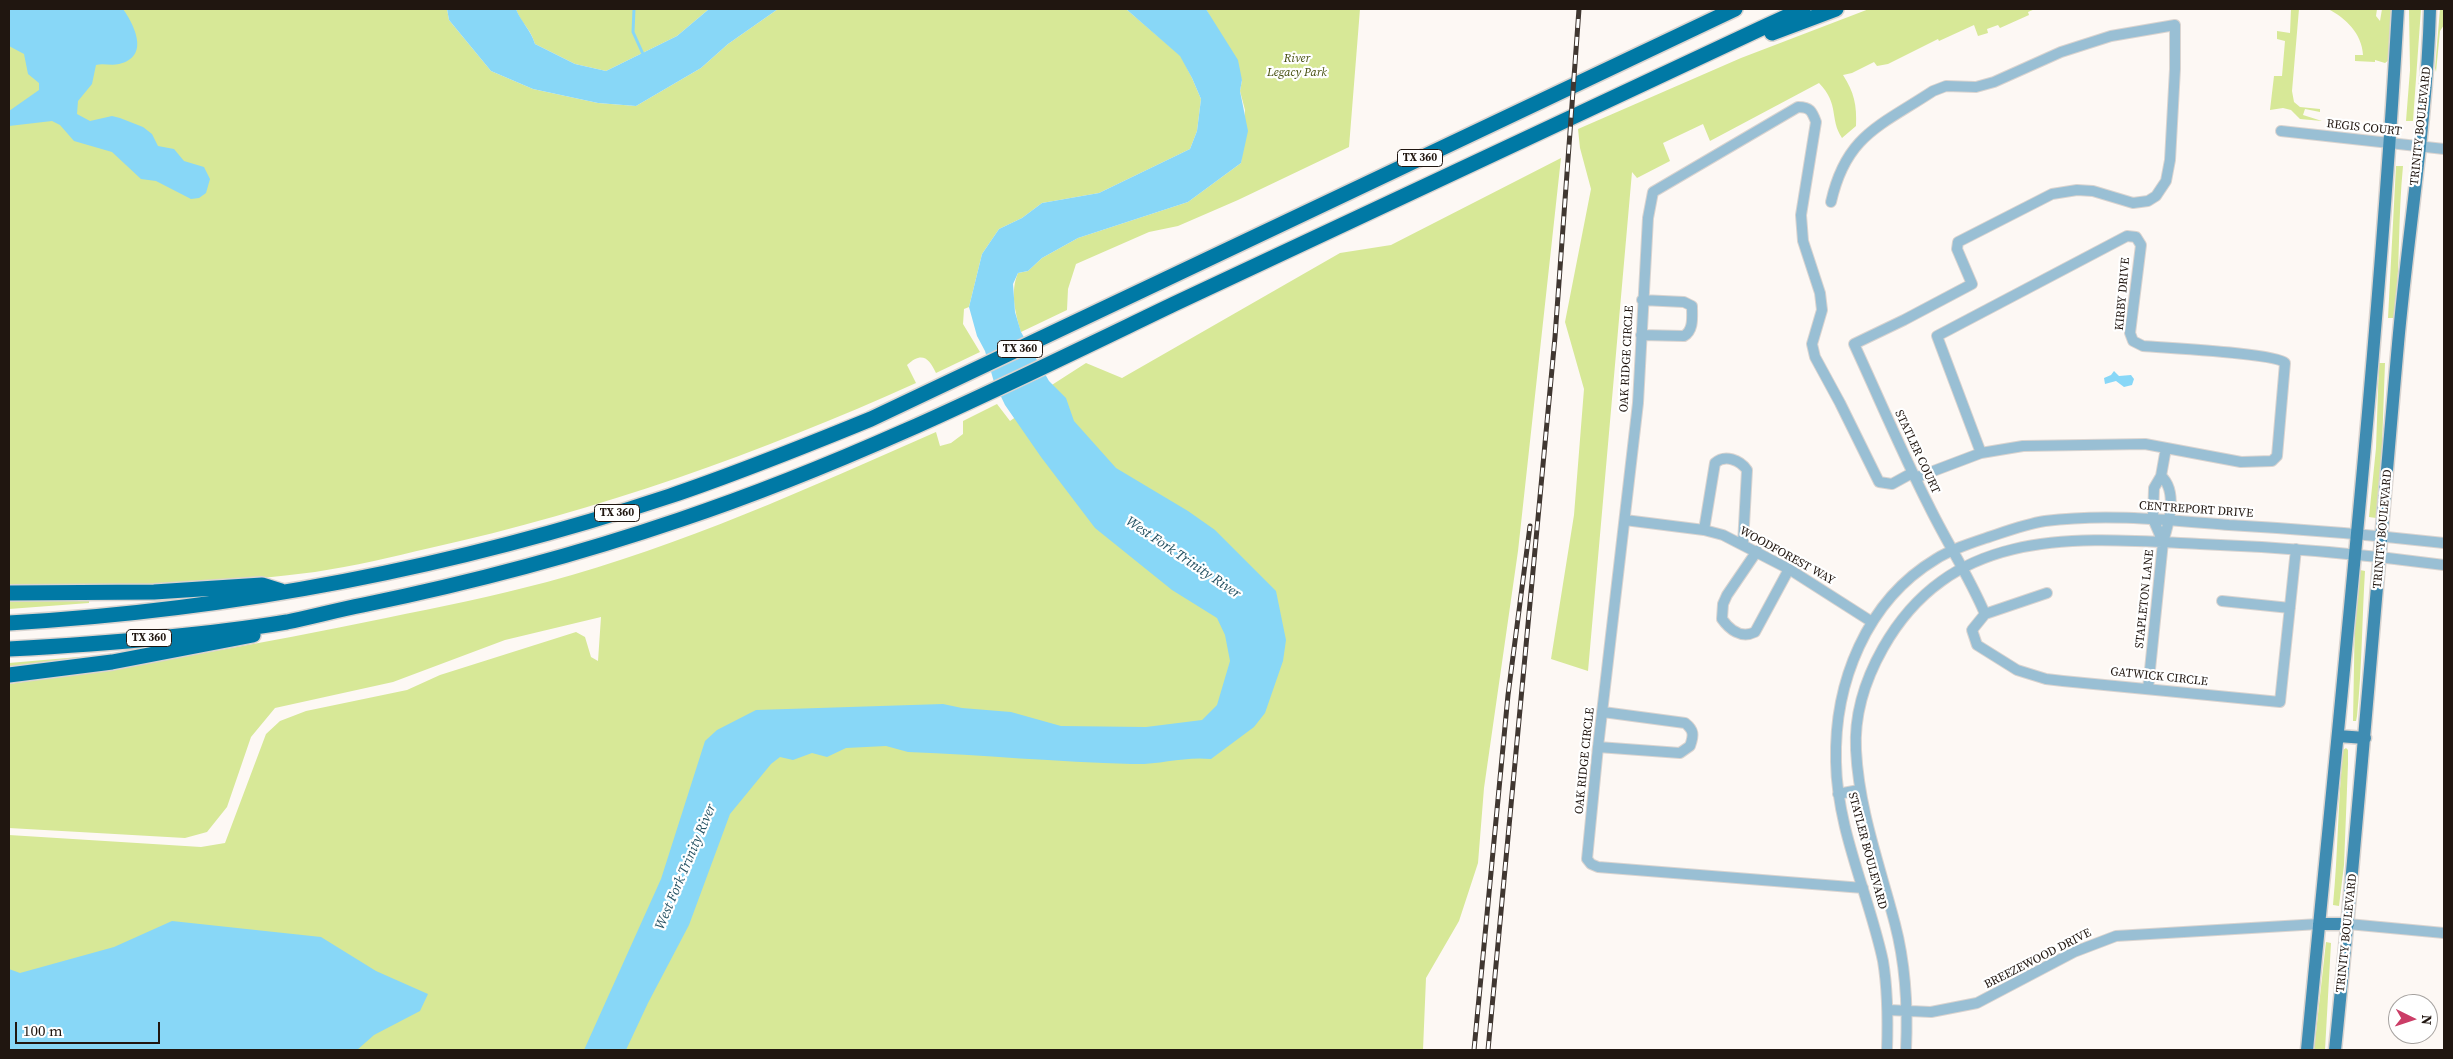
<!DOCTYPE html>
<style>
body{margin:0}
#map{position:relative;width:2453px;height:1059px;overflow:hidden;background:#fdf8f4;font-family:"Source Serif 4",serif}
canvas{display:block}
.frame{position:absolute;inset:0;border:10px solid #201610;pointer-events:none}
.north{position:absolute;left:2388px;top:994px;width:50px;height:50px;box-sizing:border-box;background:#fff;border:1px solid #a6a29f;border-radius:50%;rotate:94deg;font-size:14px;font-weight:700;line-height:20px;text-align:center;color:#201610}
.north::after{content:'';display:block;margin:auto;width:18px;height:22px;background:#cb3d67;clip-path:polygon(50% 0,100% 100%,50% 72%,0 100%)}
.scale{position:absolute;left:15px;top:1022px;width:145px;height:22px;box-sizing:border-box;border:2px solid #201610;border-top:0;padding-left:6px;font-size:15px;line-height:18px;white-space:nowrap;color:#201610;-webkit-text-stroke:4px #fff;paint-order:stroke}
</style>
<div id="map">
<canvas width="2453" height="1059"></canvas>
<div class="frame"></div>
<div class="north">N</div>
<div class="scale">100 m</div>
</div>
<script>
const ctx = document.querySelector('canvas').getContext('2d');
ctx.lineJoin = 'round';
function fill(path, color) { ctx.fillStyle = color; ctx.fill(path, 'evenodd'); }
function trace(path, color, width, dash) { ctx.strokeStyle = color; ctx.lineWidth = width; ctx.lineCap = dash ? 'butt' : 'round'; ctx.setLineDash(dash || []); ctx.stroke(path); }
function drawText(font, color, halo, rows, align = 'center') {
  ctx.font = font + ' "Source Serif 4",serif'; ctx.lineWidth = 4.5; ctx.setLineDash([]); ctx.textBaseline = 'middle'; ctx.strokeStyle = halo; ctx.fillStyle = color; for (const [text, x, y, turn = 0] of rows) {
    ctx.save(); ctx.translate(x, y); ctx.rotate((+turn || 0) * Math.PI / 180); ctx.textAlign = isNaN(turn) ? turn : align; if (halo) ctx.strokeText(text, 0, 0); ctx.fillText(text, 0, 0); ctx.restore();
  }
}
const green = new Path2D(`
 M9 9H447L449 20 491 71 533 89 598 103 636 106 701 68 728 44 778 9H1126L1181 56 1192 78 1201 99 1197 131 1190 149 1099 193 1042 203 1022 218 999 229 982 254 969 307 964 309 963 324 980 352 936 373C929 358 922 351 907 365L916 383C761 453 597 511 430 548 392 557 354 566 315 572 214 585 110 589 9 584Z
 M516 9H709L677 36 606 71 575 64 535 44C530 27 521 24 516 9Z
 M1206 9H1360L1349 147 1238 200 1178 226 1149 232 1076 264 1068 289 1067 310 1021 332C1015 313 1010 291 1018 273L1028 271 1042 258 1078 238 1188 202 1241 163 1245 110 1240 91 1242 80Z
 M1869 9H2035L2028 12 2029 15 2000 28 1998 25 1987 29 1988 33 1978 36 1974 25 1939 41 1938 39 1888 64 1877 66 1874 62 1852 73 1843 75C1854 92 1857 105 1856 126L1842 138C1829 118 1840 105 1819 83L1710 141 1703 124 1663 143 1670 161 1637 178 1632 172 1588 671 1551 659 1574 515 1584 389 1565 322 1591 189 1580 148 1578 129 1741 58Z
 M2291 9H2299L2292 91 2294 102 2300 107 2320 109V112L2305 109 2303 115 2322 121 2300 119 2291 110 2283 108 2270 110 2274 76H2282L2285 41 2277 39V31L2290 33Z
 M2328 9H2377L2376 16 2380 21 2382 9H2392L2389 60 2385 63 2375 60V62L2355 61V55H2363C2362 34 2346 18 2328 9Z
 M2409 9H2421L2413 121H2406L2410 70Z
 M2440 9H2444V25L2440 31 2436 72 2435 68Z
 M1561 158 1518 551 1484 788 1478 863 1459 921 1426 978 1423 1050H9V835L201 847 225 843 266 734 280 721 306 711 407 690 440 675 576 632 585 637 591 657 598 661 601 617 505 640 393 682 275 708 251 737 227 807 207 832 185 838 9 828V684C135 666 261 644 386 618 440 607 494 596 547 582 681 546 809 488 936 432L940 446 951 443 963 434V421L997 404 1010 421 1020 414 1030 399 1086 363 1122 378 1340 253 1391 245Z
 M2396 166H2403C2398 217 2400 267 2395 318H2388Z
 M2379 363H2385L2381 473 2376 518 2369 517 2376 448Z
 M2360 570 2365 571C2362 619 2362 667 2357 716L2356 721H2353L2355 612Z
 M9 596 89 600V603L9 609Z
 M102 655V658L9 670V663Z
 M2346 748 2348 750V764L2344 865 2339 906 2333 905C2338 853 2338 802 2343 750Z
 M2326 942 2331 943 2325 1050H2314Z`);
const water = new Path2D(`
 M9 9H123C135 26 150 57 119 64 111 66 103 63 96 65L92 84 78 101 77 114 90 121 112 116 120 118 143 127 152 134 158 146 174 149 184 161 204 167 210 179 206 193 199 198 191 199 156 181 141 179 112 152 74 141 60 125 52 121 9 126V111L39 90V83L28 74 24 54 9 46Z
 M447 9H516C521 22 531 30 535 44L575 64 606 71 677 36 709 9H778L728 44 701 68 636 106 598 103 533 89 491 71 449 20Z
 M1126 9H1206L1238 60 1242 80 1240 91 1248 131 1241 163 1188 202 1078 238 1042 258 1028 271 1018 273 1013 284 1015 312 1021 332 1049 381 1066 398 1074 421 1116 468 1188 511 1215 530 1276 591 1286 640 1283 661 1265 713 1254 727 1211 759C1184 756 1159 765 1132 764 1057 762 983 755 908 752L886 746 846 748 827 757 812 753 793 760 780 757 771 764 730 814 689 925 648 1003 626 1050H584L661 879 705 741 717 730 756 710 943 704 962 708 1011 712 1061 726 1146 727 1202 720 1217 705 1230 661 1225 635 1217 618 1172 590 1095 528 1041 457 1005 405 994 382 985 351 977 336 969 307 982 254 999 229 1022 218 1042 203 1099 193 1190 149 1197 131 1201 99 1192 78 1180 56Z
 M2114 371 2119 376 2131 375 2134 379 2132 385 2124 387 2116 381 2105 384 2104 378 2111 375Z
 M172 921 321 937 376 971 428 994 420 1011 374 1035 357 1050H9V969L20 973 114 947Z`);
const stream = new Path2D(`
 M634 9 633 32 643 54`);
const minor = new Path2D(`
 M2281 131 2444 149
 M1831 202C1846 135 1880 126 1933 91L1946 86 1976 87 1994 82 2061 52 2111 36 2175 25V69L2170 160 2166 181 2156 196 2148 201 2133 203 2093 191 2077 190 2052 194 1958 242 1957 249 1972 284 1904 320 1854 344C1879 398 1902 453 1929 506 1947 543 1969 576 1985 614
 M1641 335 1684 336C1694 330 1692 317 1692 306L1684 302 1642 300
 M1915 478 1981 453 1937 336 2127 236 2136 237 2141 245 2130 333 2133 341 2143 346C2165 348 2275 353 2285 363L2277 456 2272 461 2241 462 2145 444 2023 446 1981 453
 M1625 520 1704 530 1723 535 1789 569 1872 622
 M1704 530 1715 463C1725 454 1740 460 1747 470L1743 544
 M2163 542 2153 519 2154 488 2161 476 2166 448
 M1757 551 1727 595 1723 604 1722 619C1729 629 1741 639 1755 632L1789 569
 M2222 601 2290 608
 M1985 614 1972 630 1977 645 2017 670 2046 679 2063 681 2280 702 2296 549
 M1985 614 2047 593
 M2148 689 2163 542C2169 523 2178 491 2161 476
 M1598 747 1680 753 1690 746C1694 735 1694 730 1685 723L1603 712
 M1838 794 1859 790
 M1863 888 1598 867 1591 864 1587 859 1598 747 1638 403 1648 218 1653 192 1798 107C1810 107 1812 111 1816 122L1801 215 1803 241 1820 293 1822 310 1812 344 1815 357 1840 403 1879 482 1892 484 1912 473
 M2348 924 2444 933
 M1889 1010 1931 1012 1977 1003 2074 952 2116 936 2319 924
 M1887 1050C1888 1020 1888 991 1883 961 1869 895 1837 830 1836 762 1834 683 1866 601 1936 559 1952 549 1971 543 1989 537 2007 531 2026 524 2045 521 2106 513 2168 520 2229 525 2301 529 2373 535 2444 543
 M1906 1050C1908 1007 1906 966 1895 924 1880 866 1859 810 1856 750 1854 713 1865 680 1883 648 1953 524 2079 538 2200 544 2282 547 2363 554 2444 565`);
const major = new Path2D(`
 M2338 736 2365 738
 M2319 924H2348
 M2307 1050C2340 703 2378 357 2398 9
 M2335 1050C2359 815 2377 579 2398 344 2408 232 2427 121 2430 9`);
const highway = new Path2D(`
 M1772 33 1836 9
 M9 593 154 592 262 585 281 591
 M9 623C234 610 456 567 670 496 738 473 805 446 871 419L1735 9
 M9 649C101 644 196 637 287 622 312 617 337 610 363 605 470 583 576 555 679 520 850 463 1012 382 1174 304 1384 205 1593 106 1803 9
 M9 675 112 662 253 635`);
const rail = new Path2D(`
 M1474 1050 1508 695 1530 526
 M1488 1050 1555 337 1579 9`);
const shields = [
 [1420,158,45],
 [1020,349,45],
 [617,513,45],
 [149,638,45]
];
const shieldNames = [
 ["TX 360",1420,158],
 ["TX 360",1020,349],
 ["TX 360",617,513],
 ["TX 360",149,638]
];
const parkNames = [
 ["River",1297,59],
 ["Legacy Park",1297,73]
];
const streetNames = [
 ["TRINITY BOULEVARD",2421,126,-84],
 ["REGIS COURT",2364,128,6],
 ["KIRBY DRIVE",2123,294,-85],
 ["OAK RIDGE CIRCLE",1627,359,-87],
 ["STATLER COURT",1917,452,65],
 ["CENTREPORT DRIVE",2196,510,4],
 ["TRINITY BOULEVARD",2383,529,-85],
 ["WOODFOREST WAY",1787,556,29],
 ["STAPLETON LANE",2145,599,-84],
 ["GATWICK CIRCLE",2159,677,6],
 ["OAK RIDGE CIRCLE",1585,761,-84],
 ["STATLER BOULEVARD",1867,851,75],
 ["TRINITY BOULEVARD",2347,933,-84],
 ["BREEZEWOOD DRIVE",2038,959,-27]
];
const waterNames = [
 ["West Fork Trinity River",1183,558,34],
 ["West Fork Trinity River",686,867,-67]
];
fill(green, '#d7e897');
fill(water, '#88d7f7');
trace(stream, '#88d7f7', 3);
trace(minor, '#dad4d0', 12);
trace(major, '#dad4d0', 15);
trace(highway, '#dad4d0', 18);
trace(minor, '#99bfd4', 10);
trace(major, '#3f8cb2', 12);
trace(highway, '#0079a5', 15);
trace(rail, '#403731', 5);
trace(rail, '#fff', 3, [9]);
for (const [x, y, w] of shields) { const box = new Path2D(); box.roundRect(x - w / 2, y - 8.5, w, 17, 4); ctx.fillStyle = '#fff'; ctx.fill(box); trace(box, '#201610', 1); }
drawText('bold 11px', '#201610', null, shieldNames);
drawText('italic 12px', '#434c0c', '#fff', parkNames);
drawText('12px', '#201610', '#fff', streetNames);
drawText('italic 14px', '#255263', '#fff', waterNames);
</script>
